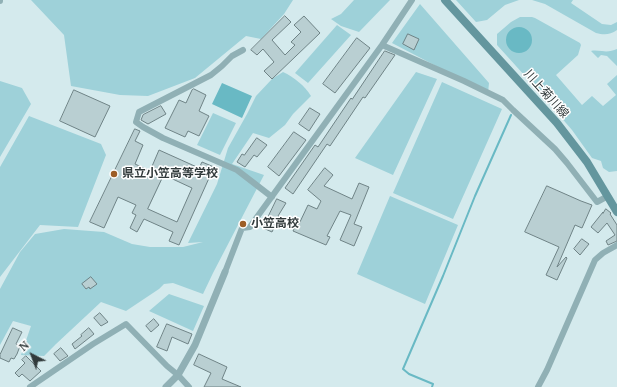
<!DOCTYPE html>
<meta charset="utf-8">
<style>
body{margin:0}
#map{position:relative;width:617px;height:387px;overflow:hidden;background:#d4eaed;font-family:"Noto Serif",serif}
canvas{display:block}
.north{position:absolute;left:12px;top:335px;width:40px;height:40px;-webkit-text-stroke:3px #fff;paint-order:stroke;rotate:318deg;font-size:11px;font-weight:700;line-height:16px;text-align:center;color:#313a3b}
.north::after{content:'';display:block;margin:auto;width:14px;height:18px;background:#313a3b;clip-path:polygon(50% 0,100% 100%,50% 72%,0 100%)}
</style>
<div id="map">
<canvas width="617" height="387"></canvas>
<div class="north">N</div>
</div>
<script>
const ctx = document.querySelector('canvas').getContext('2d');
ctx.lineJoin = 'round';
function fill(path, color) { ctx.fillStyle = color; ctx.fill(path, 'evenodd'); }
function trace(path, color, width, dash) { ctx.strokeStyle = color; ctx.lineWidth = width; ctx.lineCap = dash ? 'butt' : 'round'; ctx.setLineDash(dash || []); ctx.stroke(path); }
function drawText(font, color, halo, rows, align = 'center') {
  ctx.font = font + ' "Noto Serif","Noto Sans JP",serif'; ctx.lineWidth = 3; ctx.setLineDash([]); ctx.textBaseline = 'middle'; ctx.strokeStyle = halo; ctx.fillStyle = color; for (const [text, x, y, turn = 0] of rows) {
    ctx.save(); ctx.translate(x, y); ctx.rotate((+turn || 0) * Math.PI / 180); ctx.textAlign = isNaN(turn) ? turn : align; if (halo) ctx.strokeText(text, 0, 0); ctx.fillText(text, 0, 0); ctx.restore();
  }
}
const green = new Path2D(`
 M31 0H293L284 14 261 39 246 36 195 78 148 96 120 95 71 86 64 35Z
 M354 0H390L359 32 341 26 331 19 341 14Z
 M456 0H519L505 5 487 20 476 22Z
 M532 0H573L571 3 602 24 611 25 617 22V30C610 35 604 35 596 33L545 4Z
 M420 4 489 83 488 93 392 43Z
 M520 17H532L535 18 580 43 581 45 578 55 556 75 582 105 592 96 603 106 616 95 607 84 617 75V171L609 172 603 168 601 161 592 158 572 130 535 87 497 45V34L511 22Z
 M337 25 351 35 308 83 295 73Z
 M617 49V66L607 56 601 55 598 58 591 51C595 50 598 51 602 51 607 52 612 51 617 49Z
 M283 72C294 77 305 86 311 96L293 114 285 125 269 138 253 133 232 164 264 175 213 273 203 294 173 283 164 284 159 289 126 311 101 302 56 344 44 356 21 355 31 326 13 321 0 345V289L20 252 35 234 64 229 104 232 132 244 150 247H183L203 242 188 243 217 184 228 148 247 114 256 96 272 79Z
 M416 72 437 79 393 175 355 158Z
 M0 81 22 88 31 104 0 157Z
 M442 82 502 109 453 219 393 193Z
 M213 113 236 123 220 155 197 145Z
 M29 116 101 144 106 155 78 227 40 225 0 277V167Z
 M390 196 458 225 425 304 357 274Z
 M169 294 204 306 193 331 149 311Z`);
const water = new Path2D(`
 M506 40a13 13 0 1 1 26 0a13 13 0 1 1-26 0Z
 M222 83 252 96 242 118 212 104Z`);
const stream = new Path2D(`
 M432 387 433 384 409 374 403 369 443 276 475 196 511 115`);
const building = new Path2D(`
 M285 16 291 22 272 40 285 55 295 45 291 42 301 32 294 25 304 16 320 33 272 79 264 71 274 62 263 49 257 55 251 50Z
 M408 34 419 39 414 50 403 44Z
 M357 38 370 48 335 93 323 84Z
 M385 51 395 55 365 98 363 97 330 146 327 144 293 194 285 188 315 145 318 147 351 98 352 99Z
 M194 89 206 95 199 111 209 116 199 136 188 131 185 137 165 128 179 100 186 103 192 90Z
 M74 90 110 106 95 137 60 121Z
 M161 106 166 114 148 124 141 120 143 115Z
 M310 108 320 114 309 131 299 124Z
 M135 129 140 131 135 141 143 145 135 164 150 171 159 150 199 168 202 162 214 167 179 245 169 241 173 232 144 219 137 232 130 228 136 215 132 213 136 205 118 197 104 228 90 222ZM164 175 192 188 177 222 148 209Z
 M294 132 306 140 279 176 268 167Z
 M257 138 267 145 257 157 254 155 245 167 237 162 242 154 244 155Z
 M325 168 333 175 324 186 352 199 359 183 369 187 354 224 362 227 354 246 340 240 351 215 340 211 327 236 330 237 326 245 293 231 297 223 299 224 308 205 317 209 321 201 308 190Z
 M547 186 581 201 592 205 582 228 575 225 557 267 566 257 567 258 557 280 546 275 559 247 525 232Z
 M277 199 286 203 278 216 279 217 272 232 263 228Z
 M606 209 611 213 610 214 617 225V241L608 245 606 241 615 235 607 223 598 233 591 227 603 212V213Z
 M582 239 589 244 580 255 574 249Z
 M91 277 97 284 90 289 89 287 86 289 82 284Z
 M100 313 108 322 101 326 94 318Z
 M154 319 159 325 151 332 146 326Z
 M167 324 192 334 188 344 172 337 167 351 157 347Z
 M13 328 22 332 16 344 20 346 17 354 14 359 11 358 9 362 0 358V355Z
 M89 328 94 334 75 349 72 344 82 336 81 335Z
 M61 348 68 356 60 361 54 354Z
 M199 354 227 367 222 379 241 387H204L211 373 194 365Z
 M26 356 41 371 30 381 22 374 19 377 15 373 25 363 22 360Z`);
const minor = new Path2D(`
 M0 1V0
 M382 45 464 81 503 100 513 110 555 149 567 163 597 202 608 196
 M243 50 232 56 222 66 211 75 139 112 136 122 143 127 163 138 237 170 272 197
 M225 272 242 228 250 227 257 217 382 45 412 0
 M30 387 93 344 126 324 167 366 178 375 189 387
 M538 387 547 370 595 260 603 253 617 245`);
const tertiary = new Path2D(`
 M166 387 178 375 195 345 225 272`);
const secondary = new Path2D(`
 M445 0 557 123 587 162 617 212`);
const markers = [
 [114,174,4,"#9d5d26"],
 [243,224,4,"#9d5d26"]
];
const streetNames = [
 ["川上菊川線",546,94,48]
];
const poiNames = [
 ["県立小笠高等学校",122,174],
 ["小笠高校",251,224]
];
fill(green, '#9ed1d9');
fill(water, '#69b9c4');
trace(stream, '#69b9c4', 2);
fill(building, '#b9cfd2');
trace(building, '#6f8386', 1);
trace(minor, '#90b0b5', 6);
trace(tertiary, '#90b0b5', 7);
trace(secondary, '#64969e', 8);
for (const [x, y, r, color] of markers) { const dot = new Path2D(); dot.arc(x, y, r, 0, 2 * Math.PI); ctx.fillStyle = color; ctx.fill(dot); trace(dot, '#fff', 1.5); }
drawText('12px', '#313a3b', '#fff', streetNames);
drawText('bold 12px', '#313a3b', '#fff', poiNames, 'left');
</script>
